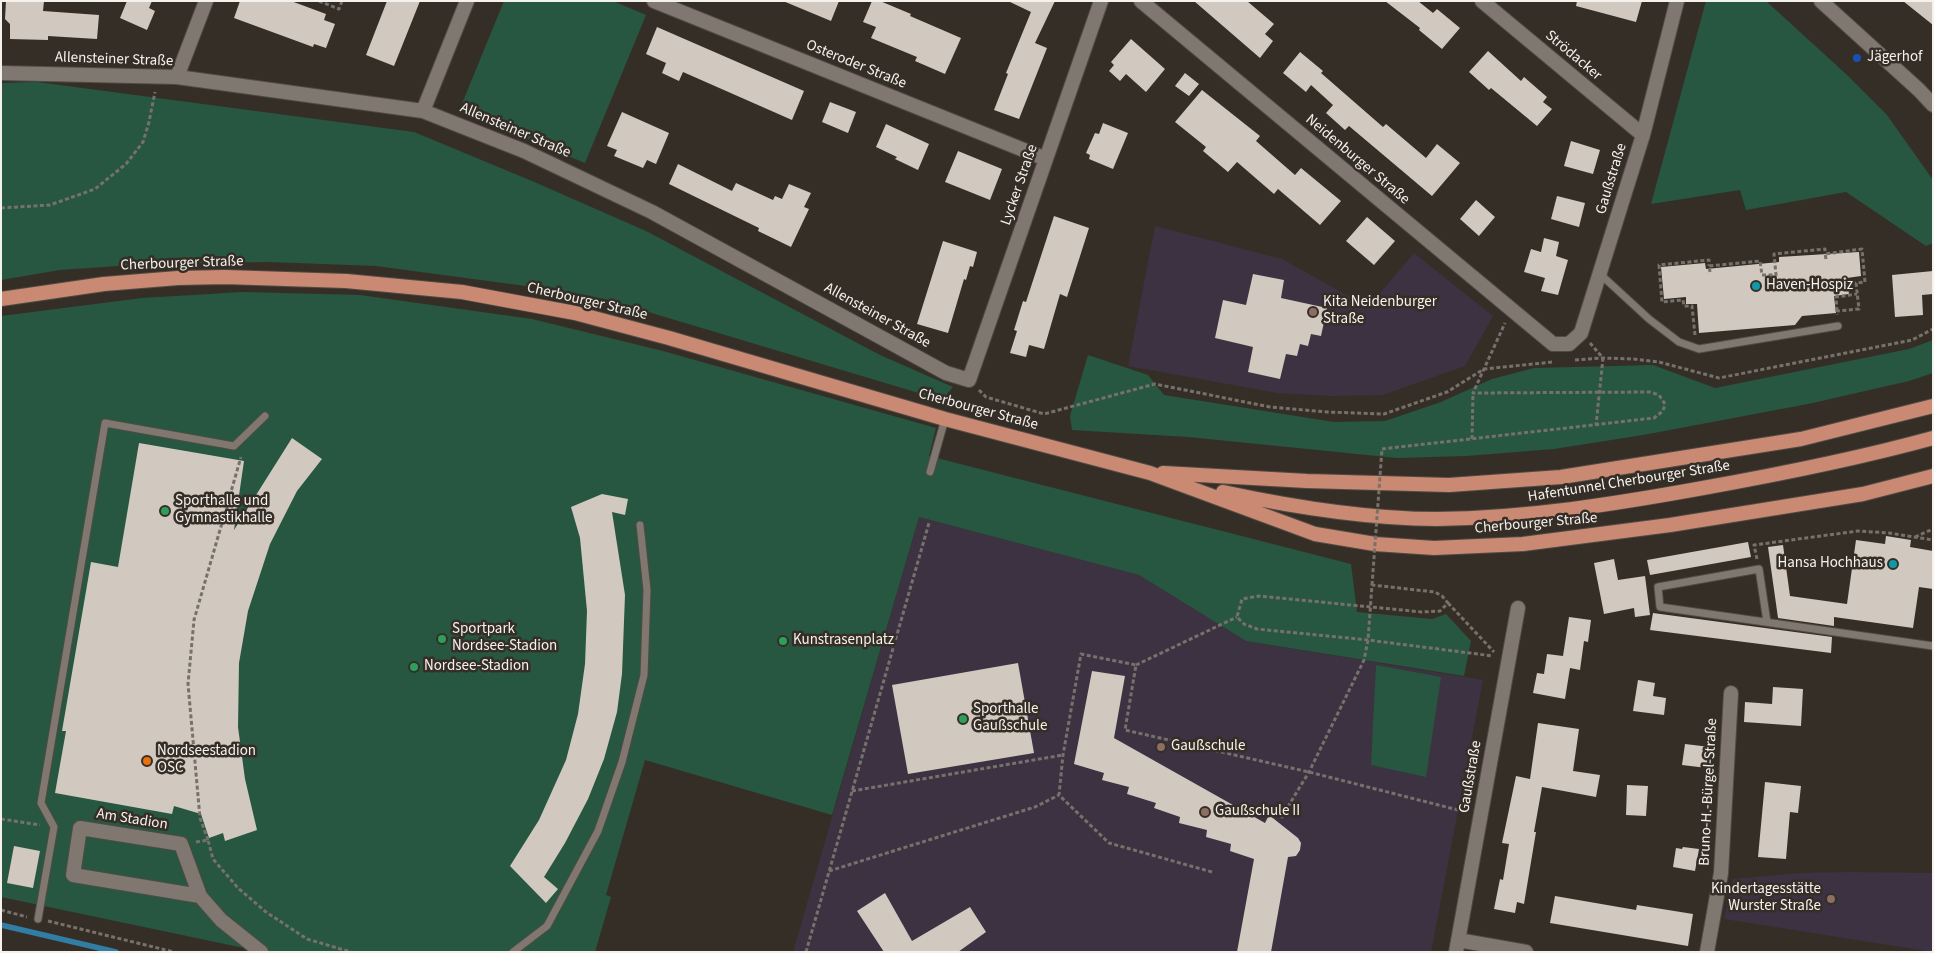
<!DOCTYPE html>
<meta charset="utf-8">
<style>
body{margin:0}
#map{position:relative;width:1934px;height:953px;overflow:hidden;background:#352e27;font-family:"Source Sans 3",sans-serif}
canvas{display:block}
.frame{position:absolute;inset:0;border:2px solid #f5f1ec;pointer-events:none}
</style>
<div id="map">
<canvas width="1934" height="953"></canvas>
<div class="frame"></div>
</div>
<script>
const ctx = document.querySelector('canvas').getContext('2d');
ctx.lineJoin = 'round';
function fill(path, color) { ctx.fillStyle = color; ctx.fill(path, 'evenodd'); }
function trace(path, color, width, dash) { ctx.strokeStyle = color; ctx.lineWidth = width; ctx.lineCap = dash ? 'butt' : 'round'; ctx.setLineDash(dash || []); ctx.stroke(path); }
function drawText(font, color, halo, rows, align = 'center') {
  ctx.font = font + ' "Source Sans 3",sans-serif'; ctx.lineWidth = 5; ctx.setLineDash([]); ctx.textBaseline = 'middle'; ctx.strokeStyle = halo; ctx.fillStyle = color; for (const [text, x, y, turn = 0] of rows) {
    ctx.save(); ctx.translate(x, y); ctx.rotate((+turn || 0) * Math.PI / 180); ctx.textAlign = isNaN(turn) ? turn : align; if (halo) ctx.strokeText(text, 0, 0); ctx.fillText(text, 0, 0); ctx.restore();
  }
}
const education = new Path2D(`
 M1155 226 1282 259 1368 307 1414 253 1493 316 1465 366 1383 395 1331 396 1277 393 1128 366Z
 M919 517 1139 575 1246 641 1483 680 1431 952H793Z
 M1849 872 1933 873V952L1724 919 1733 879 1801 873Z`);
const green = new Path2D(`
 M504 1H613L646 15 585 163 459 111Z
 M1706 1H1766L1846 74 1887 115 1933 180V243L1926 246 1846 192 1746 210 1740 190 1651 204Z
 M37 82 414 132 532 181 646 231 880 355 953 387 942 400 605 299 533 287 376 266 269 262 147 264 60 270 1 280V83Z
 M243 292 360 295 532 319 663 351 936 428 929 456 1351 564 1357 612 1432 619 1446 614 1471 641 1464 676 1246 641 1139 575 919 517 832 815 645 760 606 895 611 897 595 952H263L1 897V316L142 298Z
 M1933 340V373L1909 381 1808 404 1643 435 1554 449 1466 456 1397 458 1188 437 1072 430 1070 416 1088 355 1148 375 1164 395 1334 422 1385 421 1441 402 1492 379 1534 368 1653 365 1715 388 1909 349Z
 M1376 665 1441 677 1426 777 1371 765Z`);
const stream = new Path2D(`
 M1 925 116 952`);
const building = new Path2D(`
 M6 1H44L43 11 99 15 97 39 48 36V40L10 39V24L5 19Z
 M127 1H152L149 8 155 11 147 30 120 18Z
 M240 1H291L326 14 324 20 335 24 326 48 314 44 313 47 234 18Z
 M387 1H420L394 66 366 55Z
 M783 1H839L831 21Z
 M872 1H880L911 14 910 16 961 38 945 74 915 61 917 57 871 38 876 27 863 22Z
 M1008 1H1055L1035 43 1047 48 1019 119 994 110 1008 74 1006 73 1031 12Z
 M1194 1H1247L1274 24 1265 34 1273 41 1260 58Z
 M1385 1H1418L1433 13 1437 9 1460 28 1442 49 1419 30 1420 28Z
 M1577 1H1642L1636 22 1576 6Z
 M1903 1H1933V25Z
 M657 27 804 91 792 120 683 72 679 81 662 73 666 63 646 54Z
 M1131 39 1165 69 1146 92 1126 74 1120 81 1109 71 1114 65 1111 62Z
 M1488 51 1521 81 1524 77 1547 97 1543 102 1552 109 1537 126 1491 88 1489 90 1469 72Z
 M1300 52 1323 71 1321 73 1383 127 1386 124 1426 158 1437 144 1460 163 1432 196 1349 126 1345 130 1326 113 1333 105 1311 85 1306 92 1283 73Z
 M1185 73 1199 84 1189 96 1175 86Z
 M1202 90 1260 136 1256 141 1295 175 1301 168 1341 201 1320 225 1278 189 1274 194 1237 162 1228 172 1203 151 1206 147 1175 122Z
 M830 102 856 112 848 133 822 122Z
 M622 112 669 133 656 164 647 160 643 168 614 156 617 150 607 146Z
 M1103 123 1128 133 1113 169 1089 159 1090 155 1086 153 1095 133 1099 134Z
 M886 124 929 144 918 170 895 159 897 157 876 147Z
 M1571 141 1600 150 1593 174 1564 166Z
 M958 151 1002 169 990 200 945 182Z
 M678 164 732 191 736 183 773 200 775 196 782 199 789 184 811 193 804 207 809 209 791 247 758 231 759 228 669 184Z
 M1557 196 1585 203 1579 227 1551 219Z
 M1476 200 1495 217 1479 236 1460 219Z
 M1054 216 1089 228 1067 297 1060 294 1044 349 1029 345 1026 357 1010 353 1017 331 1014 330 1023 301 1026 302Z
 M1367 217 1395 241 1374 265 1346 241Z
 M1544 238 1559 242 1556 256 1568 260 1558 295 1541 291 1545 278 1524 272 1531 249 1541 252Z
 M943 241 977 252 973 267 970 266 966 280 964 279 948 333 917 324Z
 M1859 252 1861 276 1847 278 1849 294 1834 296 1836 313 1802 316 1795 325 1699 333 1697 304H1686V297L1664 299 1661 267 1705 263 1706 269 1779 262V257Z
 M1933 271V294L1922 295 1923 315 1895 317 1892 275Z
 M1253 274 1284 280 1281 298 1327 308 1321 336 1311 334 1308 346 1300 344 1297 356 1286 354 1280 379 1248 372 1253 347 1215 338 1223 300 1246 305Z
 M292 438 322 459 297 491 270 544 248 611 239 663 238 727 245 779 257 830 225 841 223 833 209 838 201 814 174 806 172 814 55 793 66 731H62L91 562 118 567 139 443 244 461 234 530Z
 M602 494 628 499 625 515 612 512 625 595 622 674 617 712 604 759 588 799 565 843 544 877 558 889 546 903 510 866 539 820 566 760 578 714 585 664 587 611 580 538 571 507Z
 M1886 536 1911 540 1910 547 1933 551V589L1919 587 1913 628 1834 617V626L1778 618 1768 547 1783 545 1790 596 1847 604 1856 540 1885 544Z
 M1748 542 1751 557 1650 575 1647 560Z
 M1614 559 1618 580 1645 576 1650 615 1635 617 1634 608 1604 614 1594 563Z
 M1653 613 1832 637 1831 653 1650 630Z
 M1569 617 1591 620 1588 642 1584 641 1580 670 1570 668 1565 699 1533 693 1537 673 1544 674 1547 654 1563 656Z
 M1018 663 1034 753 908 774 892 685Z
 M1092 671 1125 676 1114 738 1265 823 1269 815 1298 838 1301 843 1300 850 1296 856 1288 857 1271 952H1237L1254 859 1230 851 1231 844 1206 837 1207 830 1179 823 1180 817 1154 808 1156 803 1127 794 1129 787 1102 780 1104 773 1074 764Z
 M1638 680 1655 683 1653 696 1666 698 1664 715 1633 711Z
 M1773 687 1803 689 1801 726 1744 722 1745 702 1772 704Z
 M1538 723 1579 729 1573 771 1600 775 1596 797 1542 787 1534 832H1536L1524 904 1517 902 1515 913 1494 909 1500 879 1503 880 1509 844 1502 843 1516 776 1530 779Z
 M1685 744 1710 747 1707 768 1682 765Z
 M1765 782 1801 786 1798 813 1790 812 1786 859 1758 857Z
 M1627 785 1648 786 1646 816 1626 815Z
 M14 846 40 851 33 888 7 883Z
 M1683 847 1699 849 1695 871 1673 867 1676 848 1682 849Z
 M885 893 912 941 970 907 986 932 958 952H884L857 911Z
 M1555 896 1636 910 1637 905 1693 914 1688 946 1550 923Z`);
const path = new Path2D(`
 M319 1 339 9 342 1
 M1 208 50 205 95 189 126 164 143 142 149 122 155 92
 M1826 259 1825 254 1862 249 1865 282 1856 283 1859 309 1837 311V315
 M1710 272 1709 266 1760 261 1762 275H1776L1774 254 1825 249V254
 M1837 311 1836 297 1857 294
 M1695 335 1692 306H1684L1683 300 1662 302 1659 265 1709 260V266
 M1590 343 1603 358 1596 425
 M1575 360 1603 358 1634 359 1659 362 1719 378 1912 340 1933 329
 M979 390 986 397 1044 414 1155 384 1270 407 1327 412 1384 414 1447 392 1484 369 1553 362
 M1472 439 1473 393
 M1382 449 1654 418 1663 411 1665 404 1659 395 1650 392 1473 393 1505 323
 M1915 537 1933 529
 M1757 559 1754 545 1858 531 1889 533 1933 540
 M1448 603 1494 652
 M1136 665 1237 617
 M852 791 1063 755
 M1281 818 1309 772 1364 660 1368 640 1372 585 1435 592 1442 596 1448 603 1440 611 1422 612 1259 596 1242 599 1237 617 1244 624 1257 629 1368 640 1493 656
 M1 819 40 825
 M208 840 200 818 188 684 194 620 241 457
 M196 842 208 840 213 859 238 888 266 912 307 939 351 952
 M829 871 1035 807 1059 795
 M1212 872 1109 843 1059 795 1063 755 1081 654 1136 665 1125 730 1309 772 1466 812
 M1 910 27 917
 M48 921 174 952
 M806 952 929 523`);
const service = new Path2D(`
 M1600 274 1649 319 1679 342 1699 349 1838 326
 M930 472 945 419
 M1767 622 1759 569 1658 587 1660 607 1933 646
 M38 919 54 827 41 803 105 423 234 446 265 416
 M513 952 547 926 598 831 622 762 644 675 647 590 640 525`);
const minor = new Path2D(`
 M654 1 1046 159
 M1141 1 1553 344H1569L1581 333 1643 135 1677 1
 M1482 1 1643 135
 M1 73 177 77 423 111 524 151 652 212 946 373 969 380 1101 1
 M177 77 206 1
 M423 111 467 1
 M200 896 73 875 80 828 181 844 200 896 221 920 261 952
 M1458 940 1526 952
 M1456 952 1518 608
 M1707 952 1721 873 1731 693`);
const tertiary = new Path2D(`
 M1821 1 1919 90 1933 105`);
const primary = new Path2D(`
 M1 299 104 284 178 278 225 277 346 281 462 292 575 313 669 338 945 419 1150 473 1315 534 1375 544 1434 548 1523 544 1670 525 1863 494 1933 476
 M1163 473 1307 481 1449 485 1561 477 1801 439 1933 406
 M1223 492C1293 507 1365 519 1437 519 1527 518 1615 504 1703 488 1781 474 1857 459 1933 438`);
const pathBridge = new Path2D(`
 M1372 585 1382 449`);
const markers = [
 [1857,58,5,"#1a4fb4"],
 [1756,286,5,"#0f9aa8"],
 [1313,312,5,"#8d6e63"],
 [165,511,5,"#2e9e5b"],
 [1893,564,5,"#0f9aa8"],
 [442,639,5,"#2e9e5b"],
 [783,641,5,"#2e9e5b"],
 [414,667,5,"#2e9e5b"],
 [963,719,5,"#2e9e5b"],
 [1161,747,5,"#8d6e63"],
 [147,761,5,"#e8710a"],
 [1205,812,5,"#8d6e63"],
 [1831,899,5,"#8d6e63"]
];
const streetNames = [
 ["Strödacker",1573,56,40],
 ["Allensteiner Straße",114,60,2],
 ["Osteroder Straße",856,65,22],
 ["Allensteiner Straße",515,131,23],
 ["Neidenburger Straße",1357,160,40],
 ["Gaußstraße",1612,179,-73],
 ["Lycker Straße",1020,185,-71],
 ["Cherbourger Straße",182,264,-2],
 ["Cherbourger Straße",587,302,13],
 ["Allensteiner Straße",877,316,29],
 ["Cherbourger Straße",978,410,15],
 ["Hafentunnel Cherbourger Straße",1629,482,-9],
 ["Cherbourger Straße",1536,524,-5],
 ["Gaußstraße",1471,777,-80],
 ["Bruno-H.-Bürgel-Straße",1709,792,-87],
 ["Am Stadion",132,820,9]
];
const poiNames = [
 ["Jägerhof",1867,58],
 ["Haven-Hospiz",1766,286],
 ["Kita Neidenburger",1323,303],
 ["Straße",1323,320],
 ["Sporthalle und",175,502],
 ["Gymnastikhalle",175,519],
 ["Hansa Hochhaus",1883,564,"right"],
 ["Sportpark",452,630],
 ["Nordsee-Stadion",452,647],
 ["Kunstrasenplatz",793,641],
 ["Nordsee-Stadion",424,667],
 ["Sporthalle",973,710],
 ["Gaußschule",973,727],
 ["Gaußschule",1171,747],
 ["Nordseestadion",157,752],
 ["OSC",157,769],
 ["Gaußschule II",1215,812],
 ["Kindertagesstätte",1821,890,"right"],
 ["Wurster Straße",1821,907,"right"]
];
fill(education, '#3c3242');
fill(green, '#275740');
trace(stream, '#327da3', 5.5);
fill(building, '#d1c8bf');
trace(service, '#504b45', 9);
trace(minor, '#504b45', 16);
trace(tertiary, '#504b45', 16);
trace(primary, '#504b45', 16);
trace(path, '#77716b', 3, [4, 2.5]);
trace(service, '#807870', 7);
trace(minor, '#807870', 14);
trace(tertiary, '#807870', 14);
trace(primary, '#ca8973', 14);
trace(pathBridge, '#77716b', 3, [4, 2.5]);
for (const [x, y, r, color] of markers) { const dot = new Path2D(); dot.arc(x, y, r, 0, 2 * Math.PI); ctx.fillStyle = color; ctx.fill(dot); trace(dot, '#352e27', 2); }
drawText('15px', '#f5f1ec', '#352e27', streetNames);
drawText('15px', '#f5f1ec', '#352e27', poiNames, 'left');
</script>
